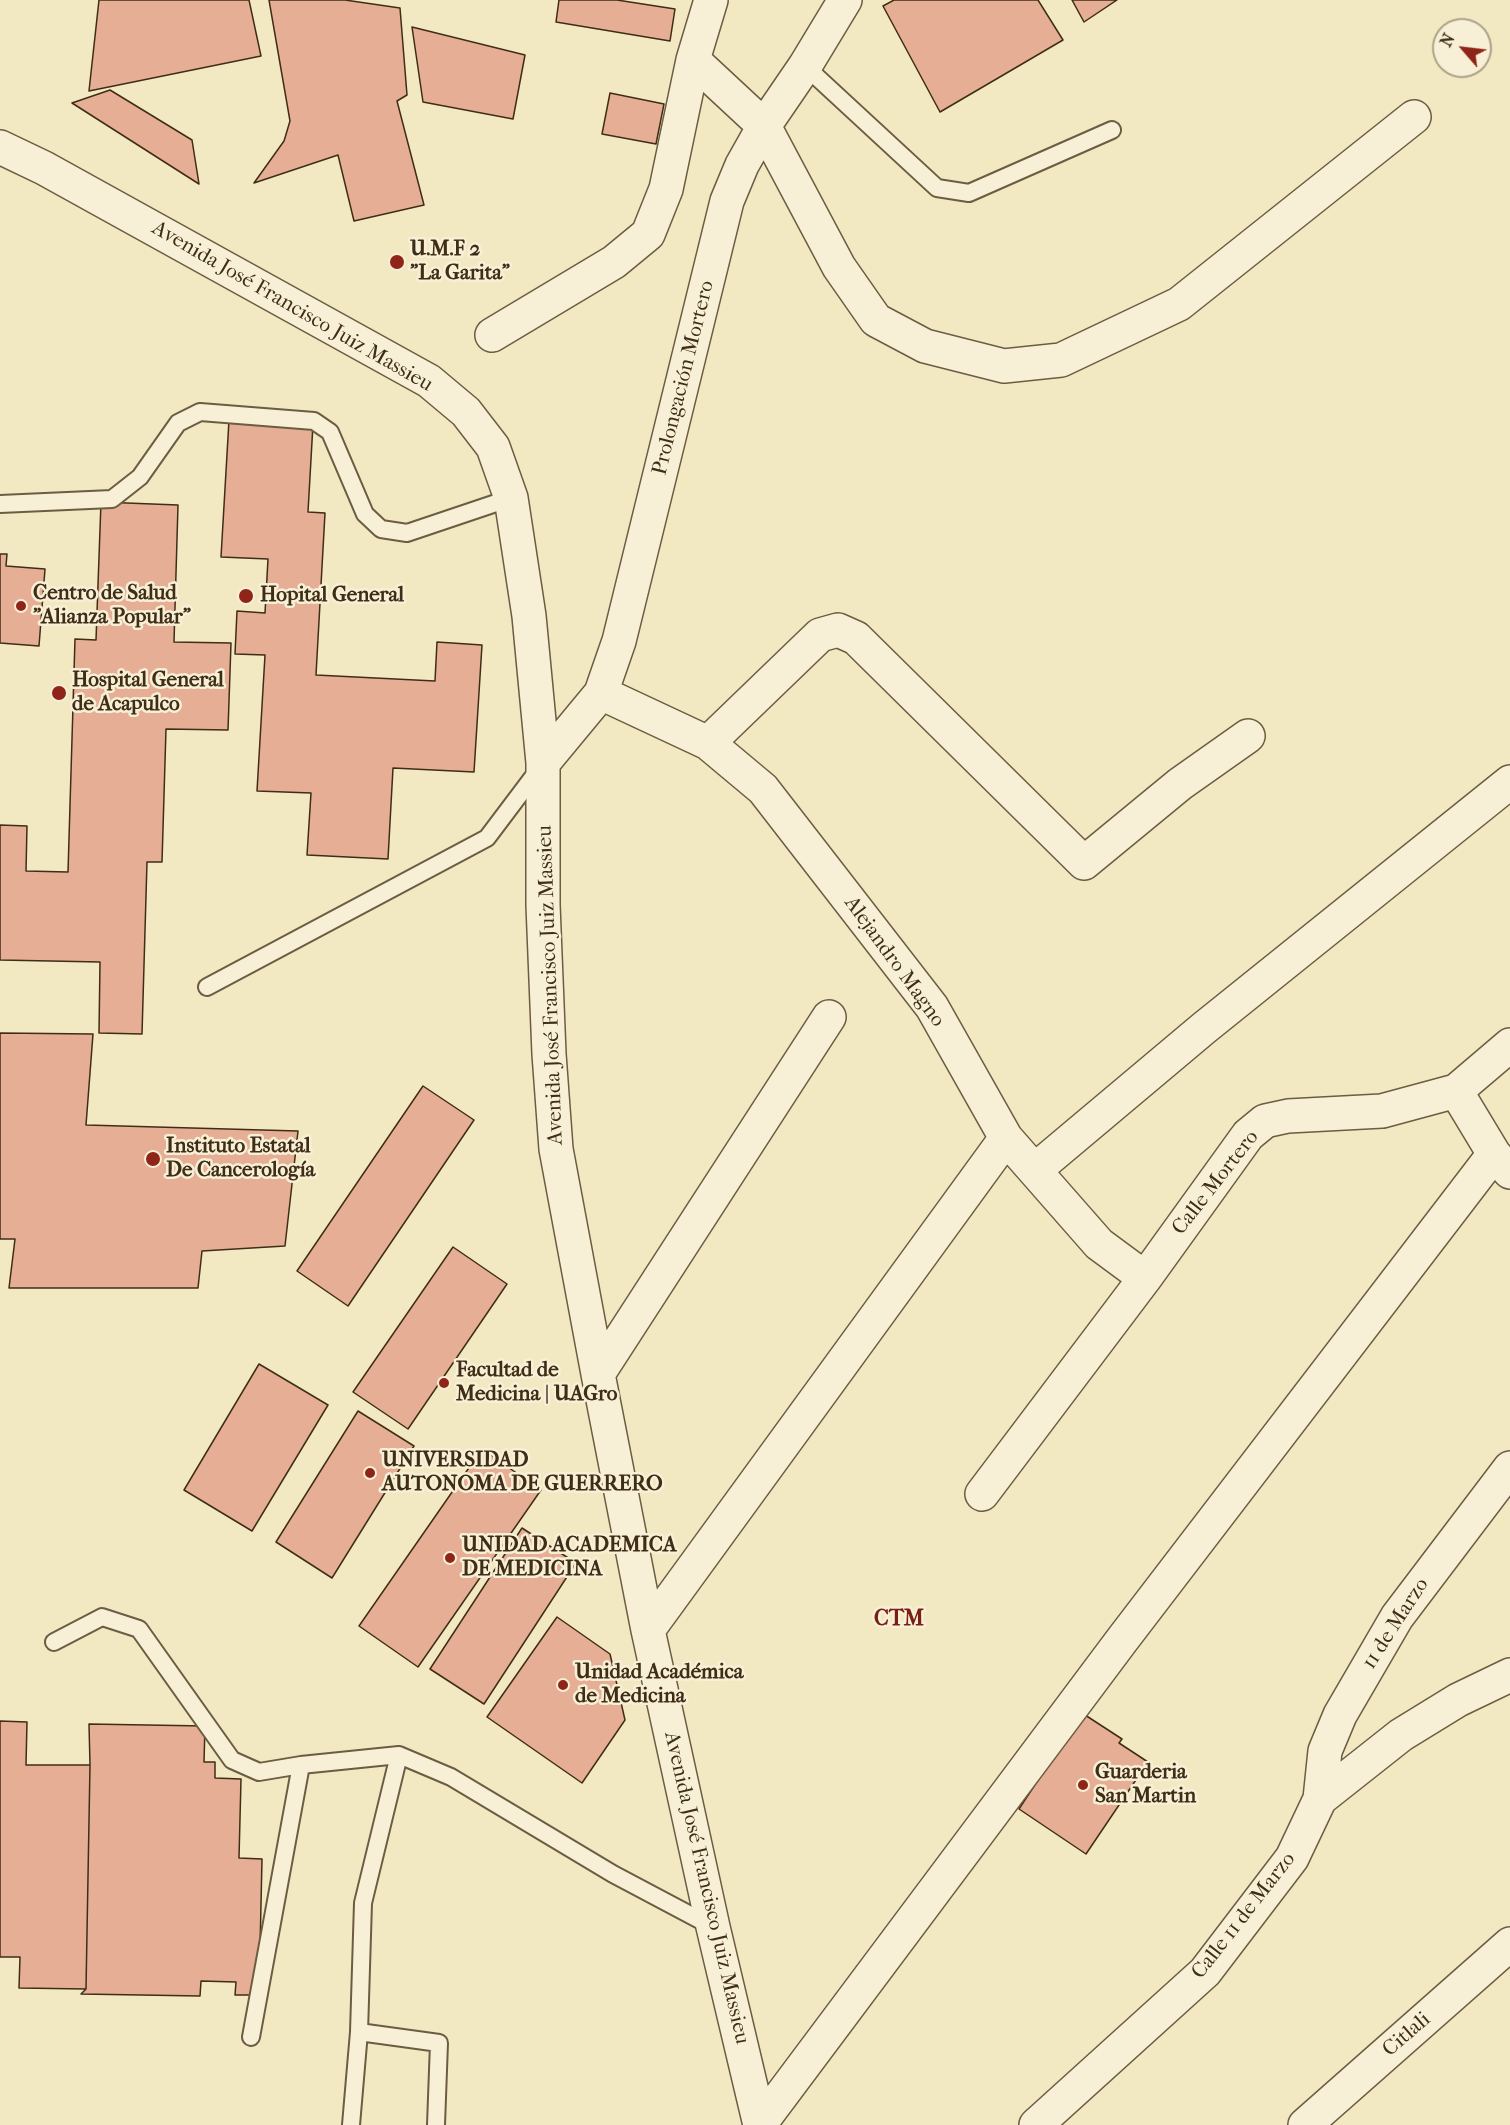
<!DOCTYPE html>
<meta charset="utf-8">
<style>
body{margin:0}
#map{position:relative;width:1510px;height:2125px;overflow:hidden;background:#f2e8c2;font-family:"IM FELL French Canon",serif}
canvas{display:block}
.north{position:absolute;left:1432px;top:18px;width:60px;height:60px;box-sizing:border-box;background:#f7f0d7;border:2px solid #ada28a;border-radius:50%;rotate:298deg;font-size:16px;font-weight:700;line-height:24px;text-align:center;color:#3f2d16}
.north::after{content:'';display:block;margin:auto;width:21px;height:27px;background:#8f2418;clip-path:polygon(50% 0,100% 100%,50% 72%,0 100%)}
</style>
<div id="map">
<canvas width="1510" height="2125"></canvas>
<div class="north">N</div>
</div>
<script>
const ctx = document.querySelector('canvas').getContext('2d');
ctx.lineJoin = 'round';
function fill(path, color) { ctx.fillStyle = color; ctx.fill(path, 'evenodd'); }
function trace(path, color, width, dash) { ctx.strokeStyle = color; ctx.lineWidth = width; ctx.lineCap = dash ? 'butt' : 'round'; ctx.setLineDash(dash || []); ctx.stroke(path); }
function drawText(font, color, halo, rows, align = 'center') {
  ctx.font = font + ' "IM FELL French Canon",serif'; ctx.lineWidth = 5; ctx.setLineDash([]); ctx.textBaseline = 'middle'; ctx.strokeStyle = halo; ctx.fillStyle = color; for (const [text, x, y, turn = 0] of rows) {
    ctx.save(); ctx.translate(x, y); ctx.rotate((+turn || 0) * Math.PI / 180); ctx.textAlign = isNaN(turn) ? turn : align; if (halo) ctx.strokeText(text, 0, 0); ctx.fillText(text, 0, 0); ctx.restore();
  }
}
const building = new Path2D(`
 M99 0H249L261 56 89 91Z
 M269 0H345L400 8 407 95 397 101 424 205 354 221 338 155 254 183 284 141 290 121Z
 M559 0H617L675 9 670 41 556 22Z
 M894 0H1038L1063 40 940 112 883 6Z
 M1072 0H1117L1084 22Z
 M412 27 525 55 513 119 423 102Z
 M110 90 192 140 199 184 72 103Z
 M610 93 664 104 656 144 602 134Z
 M229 420 313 424 308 512 325 513 316 675 435 681 437 642 482 645 474 772 393 768 388 859 307 855 311 793 257 791 265 655 235 654 237 611 265 613 268 559 221 557Z
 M101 502 178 505 174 642 231 643 228 730 166 729 162 862H147L142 1034 99 1033 100 962 0 960V825L27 826 26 871 68 872 75 639 96 640Z
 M0 554H7L6 566 45 569 39 646 0 643Z
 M0 1033 93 1034 86 1125 298 1131 285 1246 202 1251 198 1288H9L15 1239H0Z
 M423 1086 474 1120 348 1306 297 1271Z
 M453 1247 507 1284 408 1429 353 1392Z
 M259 1364 328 1405 252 1531 184 1490Z
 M358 1411 414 1446 332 1578 276 1542Z
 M482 1449 541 1490 418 1667 359 1626Z
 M522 1528 576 1563 484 1704 430 1669Z
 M557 1617 610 1654 625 1720 582 1783 487 1717Z
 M1082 1713 1122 1739 1119 1743 1148 1762 1086 1854 1019 1809Z
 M0 1721 27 1722 26 1765H90L86 1989 19 1988 20 1957H0Z
 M89 1724 205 1726 204 1762H215V1778L241 1779 239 1858 262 1859 259 1995H235L236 1982 201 1981 200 1996 81 1994 86 1989 90 1765Z`);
const lane = new Path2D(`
 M805 66 937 188 969 193 1112 130
 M0 504 112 499 140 477 178 423 200 412 314 421 330 432 365 514 381 529 407 533 511 498
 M207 987 487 838 539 769
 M54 1642 102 1617 139 1629 232 1760 259 1772 301 1765 399 1755 451 1777 613 1874 713 1927
 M359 2032 439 2043 436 2125
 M251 2037 301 1765
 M351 2125 359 2032 363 1903 399 1755`);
const street = new Path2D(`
 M693 60 764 126 839 267 876 320 925 346 1004 366 1061 360 1179 304 1414 117
 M0 147 44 168 429 381 466 412 493 447 511 498 529 616 543 763V905L549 1054 556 1149 598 1374 648 1630 713 1927 760 2125
 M492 335 614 262 648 234 666 189 693 60 711 0
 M601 693 708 743 763 789 932 1007 1006 1138 1099 1244 1145 1278
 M708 743 820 635 838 630 856 638 1084 863 1180 784 1248 736
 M543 763 601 693 619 641 727 201 742 165 764 126 805 66 845 0
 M1456 1091 1494 1154 1510 1172
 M1035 1170 1204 1028 1510 782
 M598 1374 829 1017
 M982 1494 1145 1278 1248 1135 1265 1121 1288 1116 1382 1111 1456 1091 1510 1045
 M648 1630 1006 1138
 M1320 1799 1325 1751 1340 1715 1397 1617 1510 1468
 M760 2124 1122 1640 1494 1154
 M1036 2125 1205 1972 1292 1858 1320 1799 1401 1735 1458 1700 1510 1675
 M1305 2125 1510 1944`);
const markers = [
 [397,262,8,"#8f2418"],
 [246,596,8,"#8f2418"],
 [21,606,6,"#8f2418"],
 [59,693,8,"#8f2418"],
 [153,1159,8,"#8f2418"],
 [444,1383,6,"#8f2418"],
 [370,1473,6,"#8f2418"],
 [450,1558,6,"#8f2418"],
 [563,1685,6,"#8f2418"],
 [1083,1785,6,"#8f2418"]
];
const poiNames = [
 ["U.M.F 2",410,250],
 ["\"La Garita\"",410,274],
 ["Centro de Salud",33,594],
 ["\"Alianza Popular\"",33,618],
 ["Hopital General",260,596],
 ["Hospital General",72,681],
 ["de Acapulco",72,705],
 ["Instituto Estatal",166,1147],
 ["De Cancerología",166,1171],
 ["Facultad de",456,1371],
 ["Medicina | UAGro",456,1395],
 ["UNIVERSIDAD",382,1461],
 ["AUTONOMA DE GUERRERO",382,1485],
 ["UNIDAD ACADEMICA",462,1546],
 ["DE MEDICINA",462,1570],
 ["Unidad Académica",575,1673],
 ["de Medicina",575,1697],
 ["Guarderia",1095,1773],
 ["San Martin",1095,1797]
];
const streetNames = [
 ["Avenida José Francisco Juiz Massieu",292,307,30],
 ["Prolongación Mortero",684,378,-76],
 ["Alejandro Magno",894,962,54],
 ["Avenida José Francisco Juiz Massieu",551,985,-92],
 ["Calle Mortero",1216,1183,-52],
 ["11 de Marzo",1396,1624,-57],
 ["Avenida José Francisco Juiz Massieu",706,1888,77],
 ["Calle 11 de Marzo",1244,1916,-52],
 ["Citlali",1407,2035,-41]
];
const neighbourhoodNames = [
 ["CTM",899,1620]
];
fill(building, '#e6ae95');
trace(building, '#3f2d16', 1.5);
trace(lane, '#6c5c41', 20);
trace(street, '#6c5c41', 36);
trace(lane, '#f7f0d7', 16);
trace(street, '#f7f0d7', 33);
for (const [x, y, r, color] of markers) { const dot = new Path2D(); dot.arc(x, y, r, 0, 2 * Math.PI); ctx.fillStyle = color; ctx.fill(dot); trace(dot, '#f7f0d7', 2); }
drawText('bold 21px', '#3f2d16', '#f7f0d7', poiNames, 'left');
drawText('21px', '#3f2d16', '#f7f0d7', streetNames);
drawText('bold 22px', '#7a1f14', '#f7f0d7', neighbourhoodNames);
</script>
